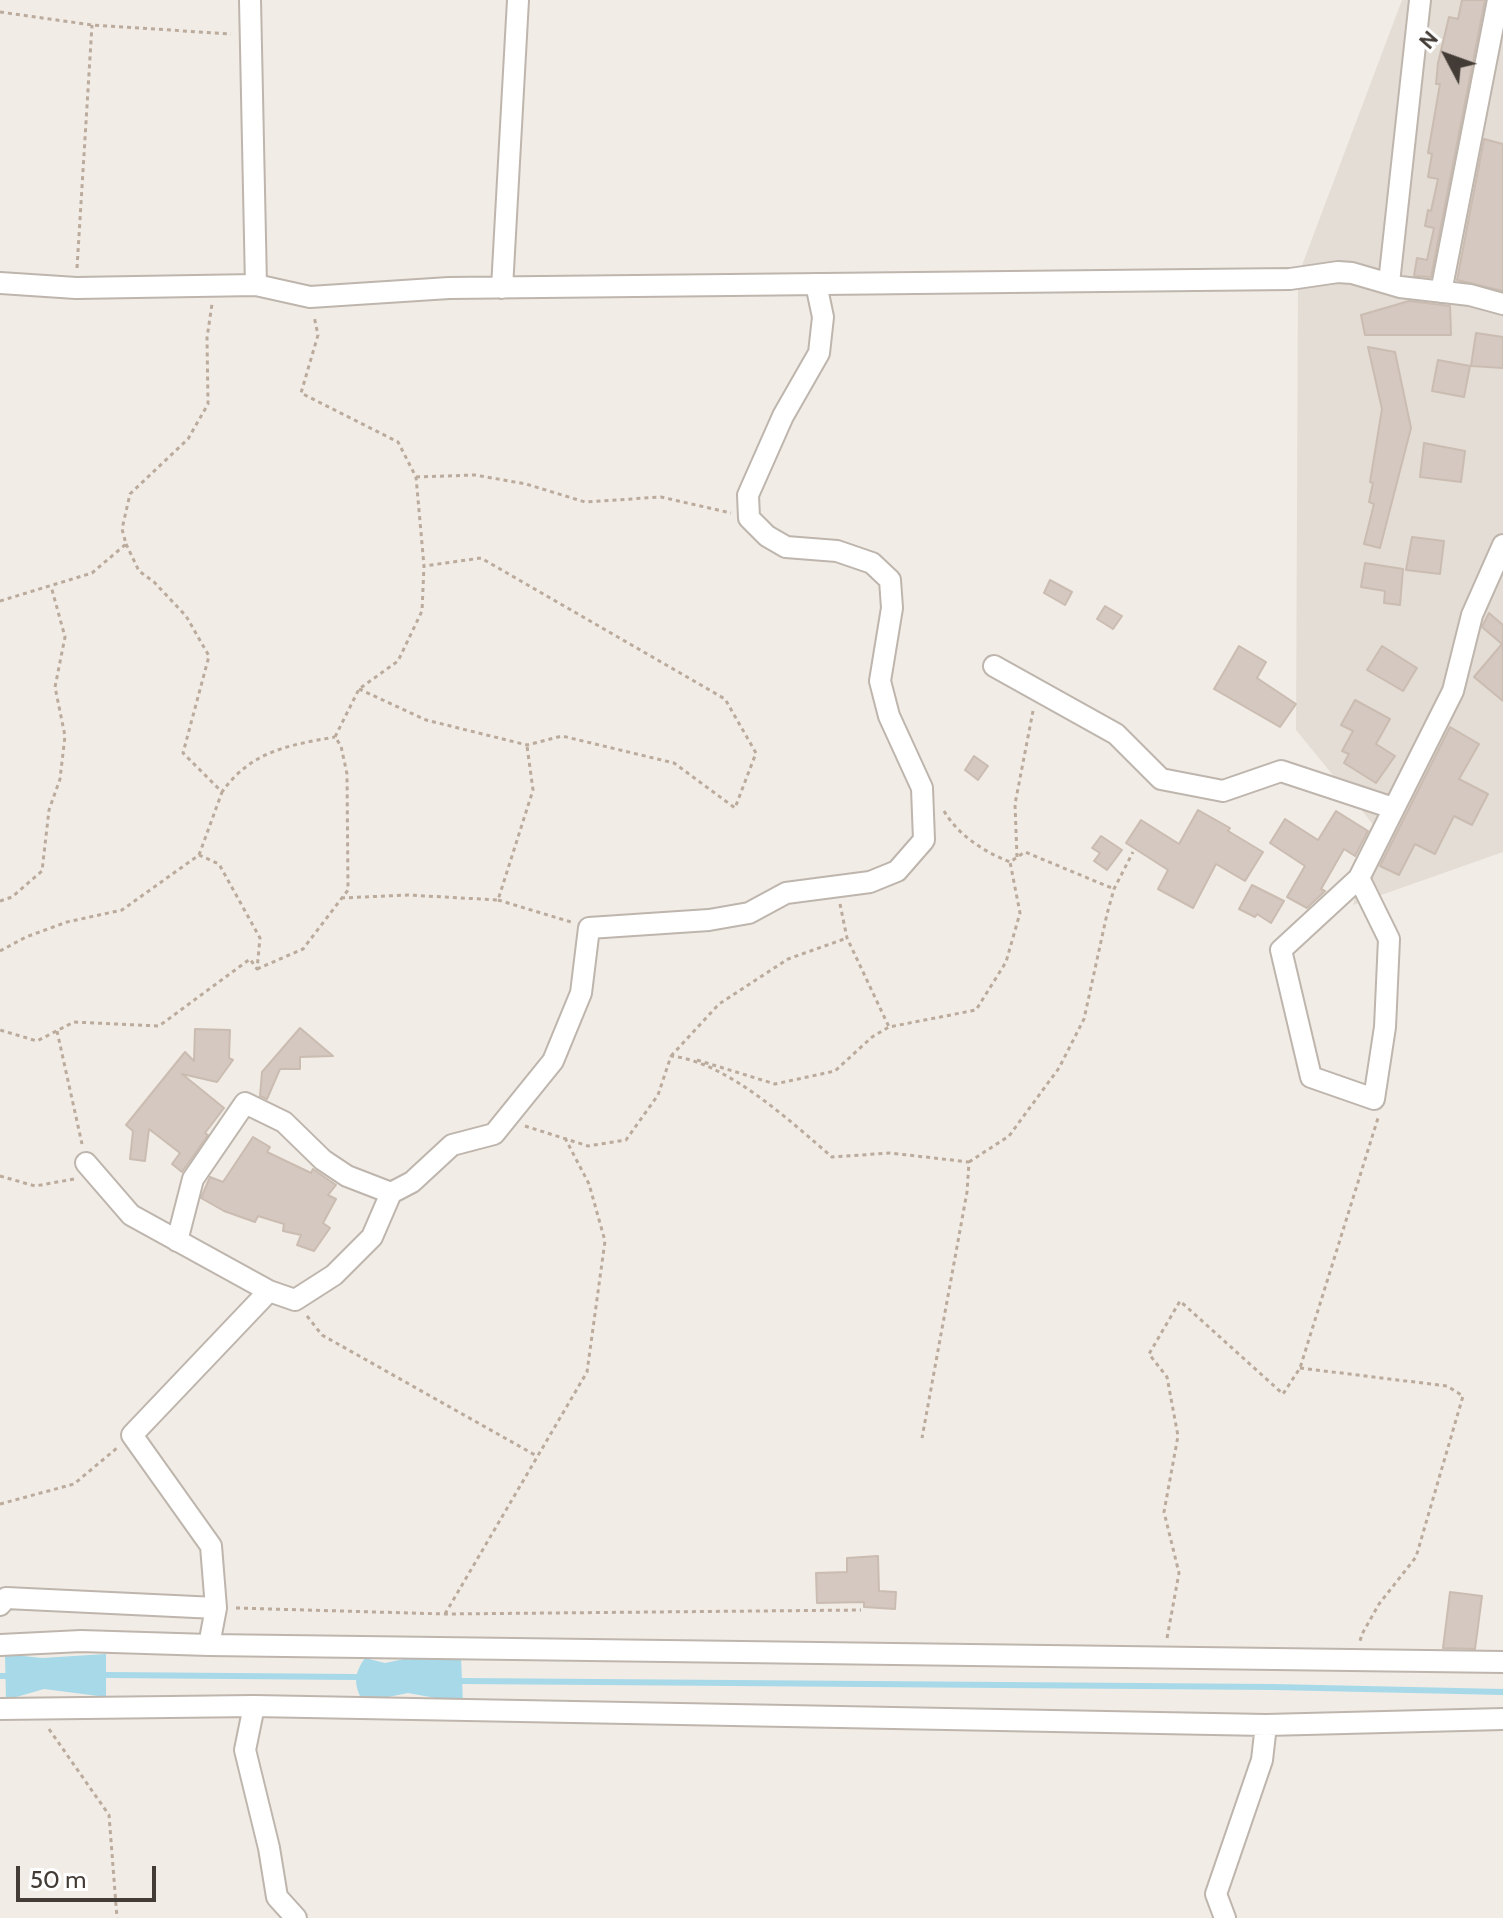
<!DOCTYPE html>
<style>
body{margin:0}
#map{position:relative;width:1503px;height:1918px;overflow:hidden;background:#f1ece6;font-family:Cabin,sans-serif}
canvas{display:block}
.north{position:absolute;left:1407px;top:16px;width:80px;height:80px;-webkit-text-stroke:6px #fff;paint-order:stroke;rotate:311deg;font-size:22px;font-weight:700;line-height:32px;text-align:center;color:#433c36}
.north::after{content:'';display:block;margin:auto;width:28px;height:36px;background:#433c36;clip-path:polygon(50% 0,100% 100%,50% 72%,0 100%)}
.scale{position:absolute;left:16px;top:1866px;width:140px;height:36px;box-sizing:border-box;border:4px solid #433c36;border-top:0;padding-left:10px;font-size:24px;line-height:28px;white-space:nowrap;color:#433c36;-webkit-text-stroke:6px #fff;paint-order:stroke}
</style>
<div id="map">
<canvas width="1503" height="1918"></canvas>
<div class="north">N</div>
<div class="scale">50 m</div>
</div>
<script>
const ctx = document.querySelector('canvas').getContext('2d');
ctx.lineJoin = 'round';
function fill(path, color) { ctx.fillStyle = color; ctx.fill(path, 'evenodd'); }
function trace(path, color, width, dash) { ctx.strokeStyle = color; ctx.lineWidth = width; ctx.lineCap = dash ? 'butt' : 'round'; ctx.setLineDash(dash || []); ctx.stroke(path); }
const residential = new Path2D(`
 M1402 0H1503V852L1353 905 1376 828 1296 730 1298 276Z`);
const water = new Path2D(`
 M5 1654 42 1658 106 1654V1697L44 1689 6 1700Z
 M423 1655 461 1657 463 1703 408 1693 363 1702C354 1685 353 1675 365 1658L385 1663Z`);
const stream = new Path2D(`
 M107 1675 356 1677
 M0 1676H8
 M462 1681 1273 1687 1503 1692`);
const building = new Path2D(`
 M1462 0H1485L1431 277 1414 276 1417 258 1427 260 1434 228 1425 226 1428 210 1431 211 1438 179 1428 177 1432 154 1428 153 1440 84H1436L1438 63 1449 17 1458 19Z
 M1484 139 1503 144V291L1457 280Z
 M1409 301 1450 306 1451 335H1365L1361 315Z
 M1476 333 1503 337V368L1471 366Z
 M1368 347 1395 352 1411 428 1380 548 1364 544 1374 504 1369 502 1373 483 1370 482 1382 409Z
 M1438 360 1470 366 1464 397 1432 391Z
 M1424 443 1465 451 1461 482 1420 477Z
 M1412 537 1444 541 1440 574 1406 570Z
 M1365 563 1403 569 1400 605 1384 603 1385 591 1361 587Z
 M1050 580 1072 592 1065 605 1044 593Z
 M1105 606 1122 616 1113 629 1097 619Z
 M1489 613 1503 625V701L1474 677 1502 644 1482 627Z
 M1239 646 1266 662 1257 678 1296 704 1280 727 1214 689Z
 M1382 646 1417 668 1403 691 1367 670Z
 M1355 700 1390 719 1376 744 1395 756 1376 783 1344 763 1349 754 1342 751 1353 731 1341 725Z
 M1450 727 1479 744 1459 779 1488 794 1472 825 1454 816 1435 854 1415 844 1399 875 1380 866Z
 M974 756 988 766 978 780 965 770Z
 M1198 810 1230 828 1228 831 1263 852 1245 881 1216 864 1193 908 1158 889 1168 870 1126 843 1141 820 1179 844Z
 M1336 811 1368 831 1355 856 1344 849 1321 889 1325 891 1307 908 1287 897 1305 866 1270 843 1285 819 1318 840Z
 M1101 836 1122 850 1107 870 1094 861 1100 853 1092 848Z
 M1252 885 1284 901 1271 923 1257 914 1255 917 1239 909Z
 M300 1028 333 1056 300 1057V1069H280L267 1099 260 1096 262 1072Z
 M195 1029 230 1030 229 1058 233 1060 217 1082 182 1074 224 1108 205 1133 208 1135 182 1172 172 1164 180 1153 149 1129 145 1161 130 1159 133 1131 126 1125 185 1052 194 1061Z
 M253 1137 270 1147 267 1152 311 1173 313 1169 336 1185 328 1195 336 1199 323 1223 330 1228 314 1251 297 1245 301 1235 283 1231 284 1224 258 1216 255 1222 224 1211 201 1198 210 1177 223 1182Z
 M878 1556 879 1591 896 1592 895 1609 864 1607V1602L817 1603 816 1573 847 1572V1558Z
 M1450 1592 1482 1596 1475 1649 1443 1648Z`);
const path = new Path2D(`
 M0 12 92 25 231 34
 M77 268 92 25
 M416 477 475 475 526 484 585 502 661 497 731 513
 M126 544 139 571 154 582 186 616 209 656 183 753 222 792C251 751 289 745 335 737
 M0 601 92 573 126 544 122 529 130 494 188 439 208 404 207 338 212 304
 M359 689 426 720 527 745 562 736 674 763 735 808 756 753 725 699 481 558 424 566
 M944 811C958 835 984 852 1010 862L1025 852 1114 889
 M199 855 222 792
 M1017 857 1015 804 1033 711
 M341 898 408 895 498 900 533 790 527 746
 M498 900 571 922
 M0 901 12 897 42 871 49 810 60 779 65 736 55 687 65 637 51 586
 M840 904 847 938 889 1027
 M0 951 26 937 67 922 122 910 199 855 219 864 260 938 257 969 250 959 159 1026 74 1022 37 1041 0 1030
 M257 969 303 949 348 890 347 774 341 746 335 737 359 689 398 661 422 611 424 566 416 477 398 442 301 393 318 335 314 316
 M57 1031 82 1144
 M671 1056 719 1004 788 959 847 938
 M697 1060 775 1084 835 1071 872 1037 889 1027 976 1010 1006 962 1020 913 1010 862
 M525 1126 588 1146 626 1140 658 1095 671 1056C727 1062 790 1121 832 1157L890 1153 969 1162 967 1192 922 1438
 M969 1162 1009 1136 1059 1068 1084 1019 1107 914 1114 889 1133 852
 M0 1176 35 1186 74 1179
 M307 1316 322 1335 535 1455
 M1300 1368 1447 1386 1463 1396 1416 1557 1379 1604 1362 1634 1360 1641
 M0 1504 74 1484 117 1448
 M236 1608 445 1614 861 1610
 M445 1614 587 1372 605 1241 589 1184 565 1138
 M1167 1638 1179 1573 1164 1512 1178 1436 1167 1377 1149 1354 1180 1301 1283 1394 1300 1368 1378 1118
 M49 1729 109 1815 117 1918`);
const street = new Path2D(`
 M250 0 256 285
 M0 283 76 288 256 285 310 297 449 288 1290 279 1338 272 1352 273 1400 287 1470 295 1503 304
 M1389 283 1420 0
 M502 288 518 0
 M1441 292 1498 0
 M994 666 1116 734 1161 779 1223 791 1281 771 1393 808
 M1359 878 1389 939 1385 1027 1374 1099 1311 1077 1281 950 1359 878 1453 691 1472 615 1503 545
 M86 1163 131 1215 269 1291
 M177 1241 193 1179 245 1103 284 1122 323 1160 347 1176 391 1193
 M0 1605 6 1598 216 1608
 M0 1645 81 1641 209 1645 1503 1662
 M209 1645 216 1608 211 1546 132 1435 269 1291 295 1300 334 1275 372 1237 391 1193 412 1182 452 1145 494 1134 553 1061 581 993 589 928 709 920 749 913 786 893 870 882 897 871 924 840 922 788 889 716 880 681 892 608 890 580 872 563 837 551 786 547 767 536 749 518 748 495 783 416 819 353 823 317 816 284
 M254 1706 245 1750 269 1848 277 1897 296 1918
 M0 1709 254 1706 1266 1725 1503 1719
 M1225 1918 1216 1894 1262 1760 1266 1725`);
fill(residential, '#e4ddd5');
fill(water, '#a8d9e8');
trace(stream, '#a8d9e8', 6);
fill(building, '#d4c8c0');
trace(building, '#cbbcb1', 2);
trace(street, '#beb5ad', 24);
trace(path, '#bbab9c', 3, [4, 4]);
trace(street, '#fff', 20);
</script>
